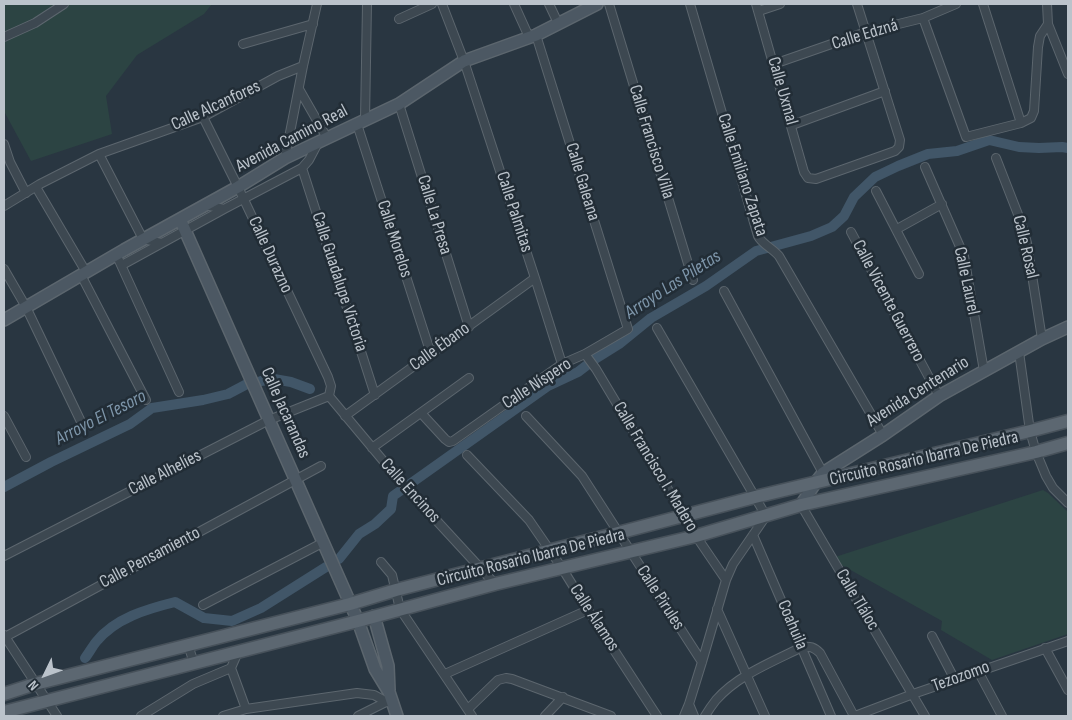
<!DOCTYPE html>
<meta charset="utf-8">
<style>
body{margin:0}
#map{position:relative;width:1072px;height:720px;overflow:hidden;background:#293641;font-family:"Sofia Sans Condensed",sans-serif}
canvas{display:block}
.frame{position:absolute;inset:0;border:5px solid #bbc3cb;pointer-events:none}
.north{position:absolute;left:20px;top:650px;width:50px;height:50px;-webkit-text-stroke:4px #222d36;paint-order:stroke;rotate:228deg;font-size:14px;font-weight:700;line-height:20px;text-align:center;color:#bbc3cb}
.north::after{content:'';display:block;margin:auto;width:18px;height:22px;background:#bbc3cb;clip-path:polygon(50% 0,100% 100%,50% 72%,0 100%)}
</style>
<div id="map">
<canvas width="1072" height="720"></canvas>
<div class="frame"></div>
<div class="north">N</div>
</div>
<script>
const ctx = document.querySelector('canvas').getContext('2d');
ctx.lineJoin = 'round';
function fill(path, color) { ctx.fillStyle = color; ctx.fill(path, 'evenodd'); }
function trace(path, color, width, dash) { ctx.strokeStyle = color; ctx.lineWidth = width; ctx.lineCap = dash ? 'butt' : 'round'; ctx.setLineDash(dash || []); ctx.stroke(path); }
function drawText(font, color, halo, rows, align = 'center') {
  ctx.font = font + ' "Sofia Sans Condensed",sans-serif'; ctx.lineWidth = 5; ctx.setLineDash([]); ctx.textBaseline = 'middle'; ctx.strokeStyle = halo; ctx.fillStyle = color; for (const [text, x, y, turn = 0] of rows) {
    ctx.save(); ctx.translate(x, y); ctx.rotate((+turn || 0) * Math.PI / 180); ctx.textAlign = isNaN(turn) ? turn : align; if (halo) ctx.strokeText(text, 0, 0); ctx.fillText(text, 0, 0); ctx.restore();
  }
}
const green = new Path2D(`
 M4 4H212L204 14 137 55 106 96 112 134 31 161 5 113 4 107Z
 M1043 490 1048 493 1068 512V634L992 660 941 630 942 621 838 563 835 557Z`);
const canal = new Path2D(`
 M261 381 274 379 291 382 310 389
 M4 487 51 462 130 424 152 408 203 400 228 394 247 384
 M339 559 359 534 375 524 391 509 393 496 548 386 578 372 595 359 619 344 651 318 706 286 756 251 811 236 832 227 844 216 854 197 875 177 898 166 928 154 957 151 989 140 1019 147 1039 148 1062 147 1068 148
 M85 658C89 653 92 647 96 642 115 618 147 609 175 602L204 618 232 621 261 608 326 567`);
const street = new Path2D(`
 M442 4 464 61 535 278 562 364
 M514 4 529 37
 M549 4 558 23
 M609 4 693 280
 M690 4 758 236C762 244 772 248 779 256L883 435
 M756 4 804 172 808 178 816 179 895 151 899 147 900 140 857 4
 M983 4 1021 123
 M1047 4 1048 24 1068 74
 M759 11 780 4
 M923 18 966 137 1021 123 1031 118 1034 111 1038 47 1040 36 1048 24
 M399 19 432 4
 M4 37 35 23 64 4
 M243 44 313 24
 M774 64 866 32 923 18 956 4
 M299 89 327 138
 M399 104 469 327
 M203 117 238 187 328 377 331 386 329 396
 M365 120 367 4
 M357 124 431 354
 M792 125 885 91
 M4 144 10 162 26 193
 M99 154 203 117 278 76 303 66
 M285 158 303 66 317 4
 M996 158 1021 222 1027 243 1042 339
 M925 167 964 256 984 371
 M302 168 375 395
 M36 187 86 272
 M876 191 919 274
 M205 205 224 209 302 168 309 160 318 143
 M4 206 40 184 99 154 143 239 161 243
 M897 229 942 204
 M851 232 939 396
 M116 254 179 392
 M122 265 224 209
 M4 269 26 307 84 428
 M81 275 146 400
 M724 291 823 473
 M657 328 766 516 733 564 726 580 702 662 689 704 684 716
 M1019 352 1030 431 1036 452 1046 476 1053 488 1068 503
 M585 354 596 369 696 536 726 580
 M329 396 401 482 495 584
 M421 413 445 439 449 442 453 441 562 364 585 354 628 329 536 35
 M4 416 26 457
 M345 416 535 278
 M526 416 582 476 702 662
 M372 448 469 378
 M467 455 529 520 562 568 588 610 657 716
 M801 505 925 716
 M753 535 831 716
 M4 556 269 420 329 396
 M381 562 392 575 400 609 472 716
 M203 605 324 542
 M717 609 765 716
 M4 635 57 716
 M932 636 955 680
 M5 637 321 466
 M188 645 194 663
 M1045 648 1068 690
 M231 668 246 709
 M978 671 1002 716
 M445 674 588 610
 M689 704 694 716
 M468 709 498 680 506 678 512 679 611 716
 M141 716 193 684 231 668 238 652
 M223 716 246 709 357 693 374 695 387 702
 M358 716 390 700
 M545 716 563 697
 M705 716C708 711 712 705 716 700 738 675 772 662 802 647 810 646 814 647 820 653L854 716
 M855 716 913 694 1068 641`);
const secondary = new Path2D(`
 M180 219 358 621 375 669 389 692 397 716
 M4 320 124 250 238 187 285 158 399 104 464 61 536 35 597 4
 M801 505 816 482 823 473 883 435 939 396 1042 339 1068 327
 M374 616 388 666 389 690`);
const primary = new Path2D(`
 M4 694 35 684 350 604 396 590 618 533 755 497 1030 431 1068 421
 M4 712 358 621 495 584 696 536 801 505 1036 452 1068 443`);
const streetNames = [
 ["Calle Edzná",865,35,-17],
 ["Calle Uxmal",782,91,74],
 ["Calle Alcanfores",216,106,-25],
 ["Avenida Camino Real",292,139,-28],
 ["Calle Francisco Villa",651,142,73],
 ["Calle Emiliano Zapata",742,175,72],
 ["Calle Galeana",582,182,73],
 ["Calle Palmitas",514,212,72],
 ["Calle La Presa",434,215,73],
 ["Calle Morelos",394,239,72],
 ["Calle Rosal",1025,247,77],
 ["Calle Durazno",270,255,65],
 ["Calle Laurel",966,281,78],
 ["Calle Guadalupe Victoria",339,282,72],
 ["Calle Vicente Guerrero",888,301,62],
 ["Calle Ébano",440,347,-36],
 ["Calle Níspero",537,384,-33],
 ["Avenida Centenario",918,392,-32],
 ["Calle Jacarandas",285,413,66],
 ["Circuito Rosario Ibarra De Piedra",924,459,-13],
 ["Calle Francisco I. Madero",655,467,59],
 ["Calle Alhelíes",165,473,-27],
 ["Calle Encinos",410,491,48],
 ["Calle Pensamiento",150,558,-28],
 ["Circuito Rosario Ibarra De Piedra",531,558,-14],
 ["Calle Pirules",660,598,57],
 ["Calle Tláloc",857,600,59],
 ["Calle Álamos",594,618,57],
 ["Coahuila",792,625,67],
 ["Tezozomo",961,677,-20]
];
const waterNames = [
 ["Arroyo Las Piletas",673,285,-33],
 ["Arroyo El Tesoro",101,418,-27]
];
fill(green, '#2c4443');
trace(canal, '#415668', 10);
trace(street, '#5c666e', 10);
trace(secondary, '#5c666e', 14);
trace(primary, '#47515a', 15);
trace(street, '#3d4851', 8);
trace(secondary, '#4c5863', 11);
trace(primary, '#5c6771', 12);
drawText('18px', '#bbc3cb', '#222d36', streetNames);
drawText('italic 19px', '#7e96aa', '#222d36', waterNames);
</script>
